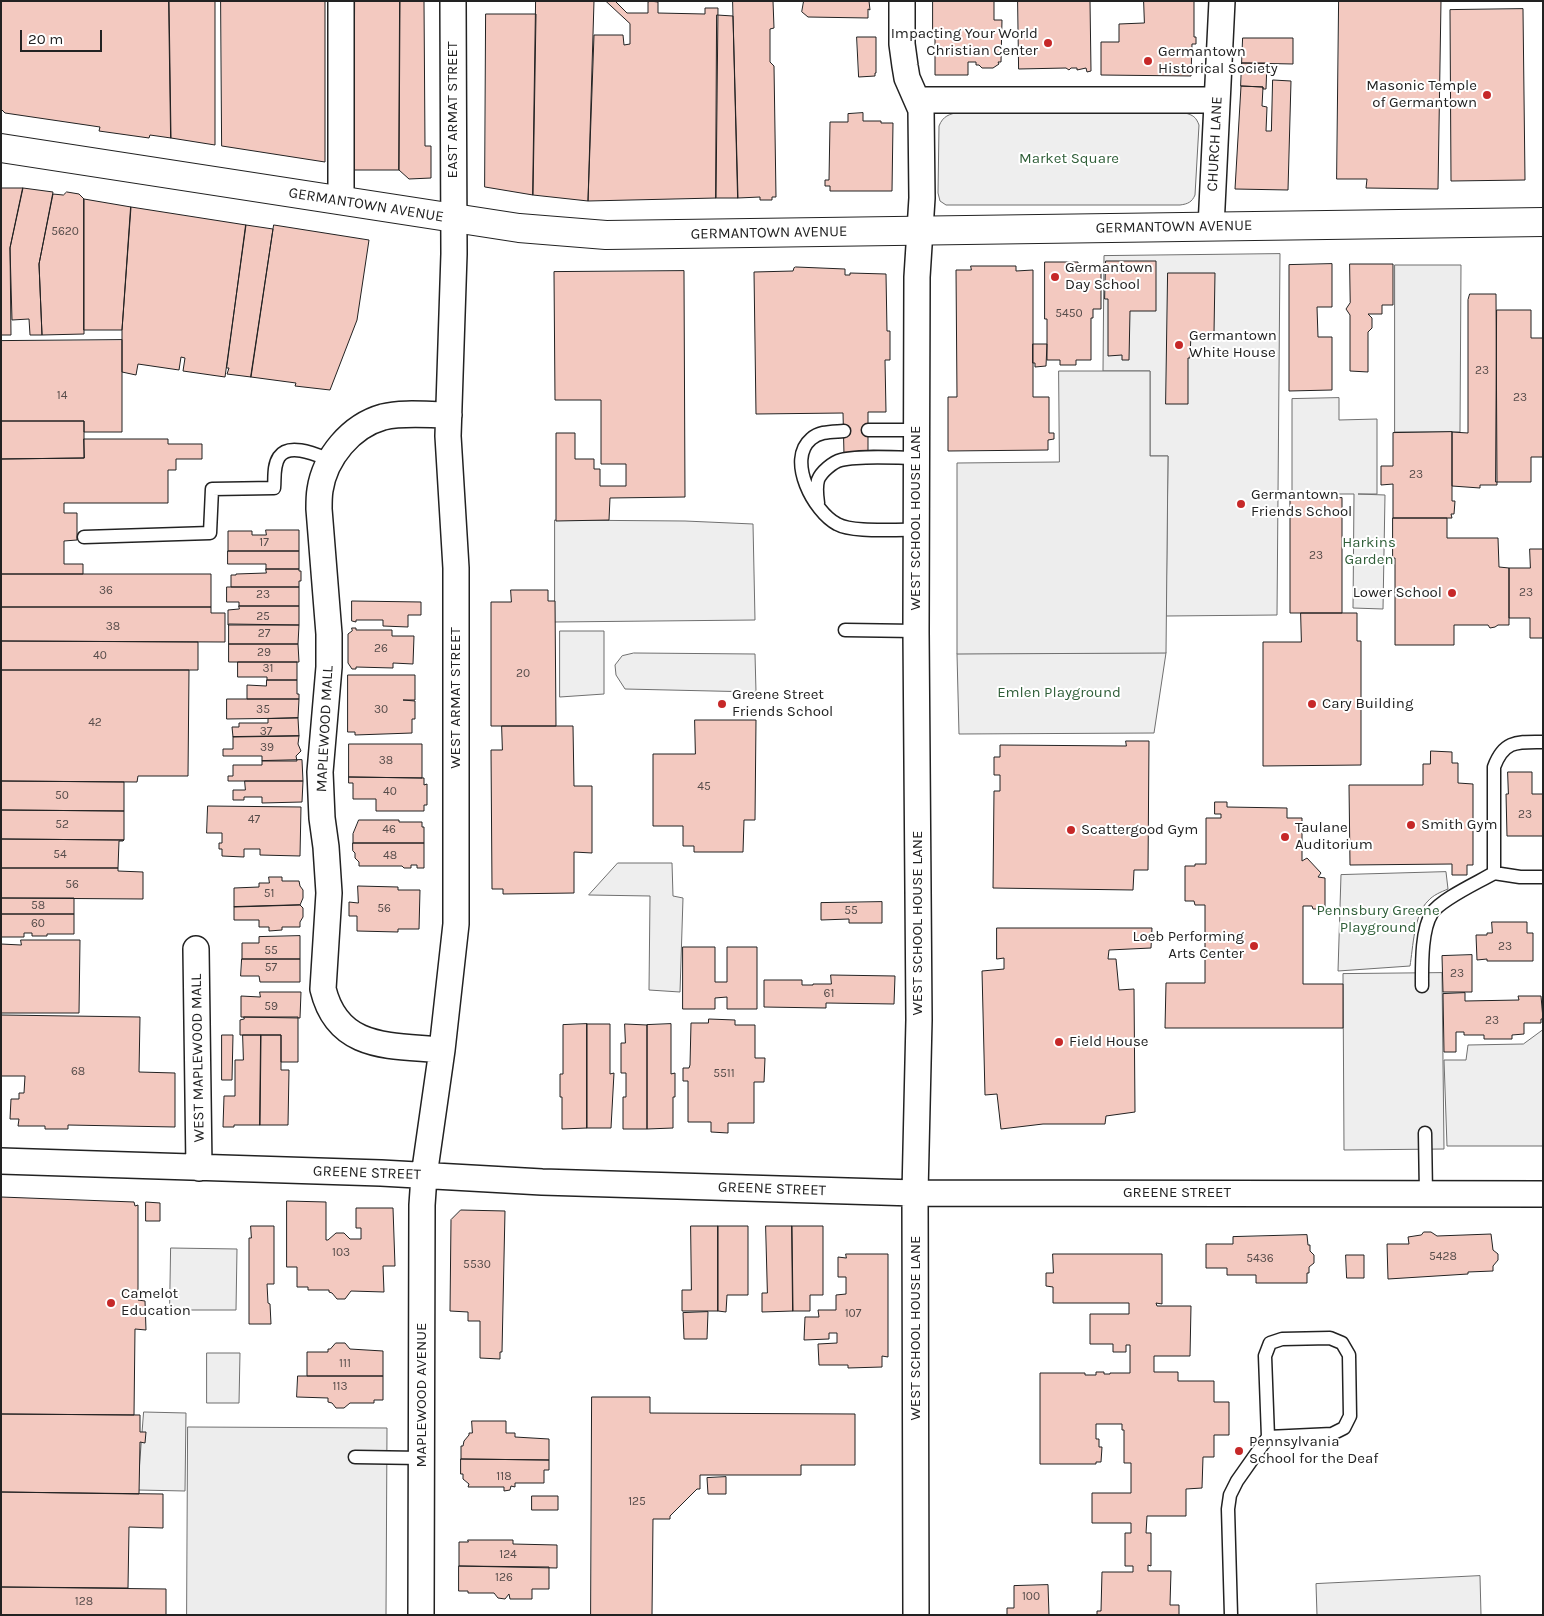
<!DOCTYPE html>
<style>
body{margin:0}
#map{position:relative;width:1544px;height:1616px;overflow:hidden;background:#fff;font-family:Karla,sans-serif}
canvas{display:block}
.frame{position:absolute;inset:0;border:2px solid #222;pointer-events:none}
.scale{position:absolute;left:20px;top:30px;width:82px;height:22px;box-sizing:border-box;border:2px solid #222;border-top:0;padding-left:6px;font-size:15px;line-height:18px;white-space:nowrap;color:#222;-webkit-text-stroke:4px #fff;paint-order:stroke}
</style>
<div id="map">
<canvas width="1544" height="1616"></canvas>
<div class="frame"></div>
<div class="scale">20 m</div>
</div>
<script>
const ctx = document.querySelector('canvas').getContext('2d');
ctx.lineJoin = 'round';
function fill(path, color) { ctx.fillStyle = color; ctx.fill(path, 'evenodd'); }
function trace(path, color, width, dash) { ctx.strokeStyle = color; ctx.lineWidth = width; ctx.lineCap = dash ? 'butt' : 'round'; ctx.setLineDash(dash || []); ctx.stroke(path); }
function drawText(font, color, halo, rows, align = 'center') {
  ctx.font = font + ' Karla,sans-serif'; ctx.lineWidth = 4; ctx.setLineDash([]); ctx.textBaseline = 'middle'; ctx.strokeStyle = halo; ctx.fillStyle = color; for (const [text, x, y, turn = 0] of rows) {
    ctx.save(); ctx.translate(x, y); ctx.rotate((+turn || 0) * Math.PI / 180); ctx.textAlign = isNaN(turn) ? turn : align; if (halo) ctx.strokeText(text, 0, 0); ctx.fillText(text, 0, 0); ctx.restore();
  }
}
const green = new Path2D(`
 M960 112 1185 113C1193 115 1196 117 1199 125L1195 195C1192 202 1188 204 1180 205H946L940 201 938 193 939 126C943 116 949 114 960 112Z
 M1280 254 1277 615 1166 616 1168 456H1150V371H1103L1104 256Z
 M1339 398V420L1377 419V494H1358L1385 495 1383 609 1353 608 1354 494H1292V399Z
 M555 520 685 521 753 524 755 620 555 622Z
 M560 631H604V694L560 697Z
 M634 653 755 654 756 692 625 689 616 675 615 665 622 656Z
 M1166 653 1154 733 959 734 957 654Z
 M618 863H672L673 896 683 898 680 992 649 990 650 896 589 895Z
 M1446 872 1448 889C1441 892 1433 895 1428 901 1414 914 1413 948 1410 966L1338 971 1341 875Z
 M1442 973 1444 1149 1344 1150 1343 974Z
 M1543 1030V1146H1447L1444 1060H1466L1468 1045 1523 1044Z
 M171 1248 237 1249 236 1310H170Z
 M207 1353H240L239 1403H207Z
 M144 1412 186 1413 185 1491 138 1490Z
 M1480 1576 1481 1615H1317L1316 1584Z`);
const parking = new Path2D(`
 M1395 265H1461L1460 432H1395Z
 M1059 371H1150V456H1168L1166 653 957 654V463L1059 462Z
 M188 1427 387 1428 386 1615H187Z`);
const building = new Path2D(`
 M1 1H169L171 138 150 135 149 138 99 131 100 127 5 113 1 109Z
 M169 1H215V145L171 138Z
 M221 1H325V162L222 146Z
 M355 1H400L399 170H354Z
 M400 1H424L425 146H431V178L409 179 399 170Z
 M536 1H594L588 201 533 195Z
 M606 1H615L627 13H648V2L650 1 658 2V13L705 14V8H718L716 198 588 201 594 35H623L624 45 630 44V24Z
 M733 1H773L774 28 770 29V62L774 66 776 197H772V200H760V197L738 198Z
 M804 1H869L870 10 868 9V18L808 17 802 12Z
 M933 1H994V20H1002L1001 62H998L999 64 993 68H982L979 65H976V62H968V75H935V35H933Z
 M1018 1H1090L1091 71 1087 72 1086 68 1077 70V68H1071L1069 70 1066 68 1019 69Z
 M1144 1H1194V37H1196V44H1192L1191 76 1101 75V42H1119V24L1144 23Z
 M1339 1H1441L1438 189 1366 188 1367 179H1337Z
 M1523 9 1525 180 1451 181 1450 10Z
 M486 14H536L533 195 485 187Z
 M717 15 733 16 738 198H716Z
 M857 37H876V73H875V76L859 77Z
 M1243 38H1293V64L1242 63Z
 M1242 63H1267L1266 89H1263V87L1241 86Z
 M1273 80 1291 81 1288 190 1235 189 1241 86 1263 87 1262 106 1267 107 1266 131H1271Z
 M863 113V121H881V123H893L892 191H830V186H825V180H829L830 122H848V114Z
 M1 188H23L10 248 11 335H1Z
 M23 188 53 192 39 264 42 335H30L29 319 12 320 10 248Z
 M67 192 79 194 84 199V334L42 335 39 264 53 194 63 195Z
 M84 199 131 207 122 330H84Z
 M131 207 246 225 225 377 183 371 185 358 181 357 179 370 138 364 136 375 122 372V330Z
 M246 225 273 229 251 377 227 374 229 368H227Z
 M274 225 369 240 357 320 330 390 295 386 296 383 251 377Z
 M1106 261H1156V311H1130L1129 360H1122V355L1108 356V299H1105Z
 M1045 262H1078V265H1101V309H1093V318H1091V360H1076V365H1060V360H1047V319H1045Z
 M1332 264V307H1317L1318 337H1332V390L1289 391V265Z
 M1350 264H1393V305H1382V314H1368L1372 318V328L1368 332V372L1350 371V315L1346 309 1350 303Z
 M971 266H1016V271L1033 270V397H1049V433H1054V439L1048 440V450L948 451V397H957L956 270H971Z
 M796 267 845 269V275H850V273L886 274 887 331H890V360H885L886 412H868V454L844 455 843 413 756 414 754 272 793 271 794 268Z
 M684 271 685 497 610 498 609 520 556 521V433H575V459H594V469H600V486H626V464H601V400H555L554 272Z
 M1168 273H1215L1214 333H1191L1190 358H1188V404H1166Z
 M1470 294H1496L1497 485H1480V488L1452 486V432L1468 433V300Z
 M1497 310H1531V338H1543V457H1531V482H1496Z
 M122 340V432H84V421H1V341Z
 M1033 344H1047L1046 366 1035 367V363H1033Z
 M1 421H84V458L1 459Z
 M1452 432V501H1455L1454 514H1451L1452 518H1393V484L1381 485V466H1393V433Z
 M84 439H168V444H202V459H176V470H168V503H64V513H77V540L64 541V564H83V574H1V459L84 458Z
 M1342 498V613H1290V499Z
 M1393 518H1447V538H1498L1499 567 1509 568V625H1498L1495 627 1490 628 1488 625H1454V645H1395V558H1393Z
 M266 530H299V551H228V531H252V535H266Z
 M1530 549H1543V638H1530V618H1509V568H1530Z
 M228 551H299V569H266V564H228Z
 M266 569H299V571H301V581H299V587H231V575H236V574L266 573Z
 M1 574H211V607H1Z
 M227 587H299V606H239V602H227Z
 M511 590H548V601H555L556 726H491V602H511Z
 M352 601 421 602V615H408V627L383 626V620H356V622L352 621Z
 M239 606H299V625H228V610L239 609Z
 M1 607H211V613H225V642L1 641Z
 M1301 613H1357V641H1361V765L1263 766V642H1301Z
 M229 624 299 625 298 644H229Z
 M352 628H356V630H392V636H414L413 664 393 663V668L356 667V669H352L348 663V634L352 631Z
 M1 641 198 642V670H1Z
 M229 644H298L299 662H229Z
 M238 662H297V680H267V677H238Z
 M1 670H189L188 776H138L137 782 1 781Z
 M348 675H415V700H403L415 701V719H412V733L355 735V732H348Z
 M267 680H297V694H299V699H247V685L266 686Z
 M227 699H299L298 718 227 719Z
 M298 718 299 736 233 737 232 727H239V723H268V719Z
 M695 720H756L755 820H744L743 852H694V846H683V826H653V754H695Z
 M502 726H573L574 786H592V853L574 852V893L503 894V889H492L491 750H502Z
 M299 736 298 744 301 751 296 756 297 761H262V756H223V749H233V737Z
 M1126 741H1149L1148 870H1134L1133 890 993 888 994 791H1000V775H994V757H1000V745L1126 746Z
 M349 744H422V778L349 777Z
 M1431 751 1452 752V763H1458V783L1473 784V865H1467V875H1452V864L1350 865 1349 785H1423V764H1430Z
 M302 760 303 781H228V776H233V765H262V761Z
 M1508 772H1532V794H1543V836H1507L1506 794H1508Z
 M349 777 424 778V785L427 784V805H424V811H376V799H353V783H349Z
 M1 781 124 782V811L1 810Z
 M245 781H303L302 802 262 803V797H244V800H233V790H245Z
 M1215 802H1227V807L1287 808V818H1302V861L1307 858 1321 873 1318 877 1325 878V909H1313L1312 906H1303V984H1343V1028H1165L1166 983H1205V905H1195L1194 901H1185V866H1195V864H1206V818H1221V814H1215Z
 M208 806 301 807 300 856 260 855V849H244V857L222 856V849H219V843H222V833H207Z
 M1 810 124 811V840L1 839Z
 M359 820H399V822H422V827H424V843H353V834Z
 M1 839 124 840 123 841H119L118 868H1Z
 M353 843H424V868H417V865H411V868H404L402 866H359V862L355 858V853L353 851Z
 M1 868H118V871L143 872V899L1 898Z
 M269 877H282V881H299L300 886 303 890V898L300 905 234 907V888L259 887V883H269Z
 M358 886 398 887V890H420L419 929H398V932L357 931V916H349V902L358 903Z
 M1 898H74V914H1Z
 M882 902V923H849V919L821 920V903Z
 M300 905 303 908V917L300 922V927H282V930L269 931V927H259V920H234V907Z
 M1 914H74V934H47V936H32V933H24V937H1Z
 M1492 922H1527V933H1533V961H1487V959L1477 960 1476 935H1487V933H1492Z
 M997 928H1152L1151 948 1109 950 1108 959H1116L1119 990 1134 989 1135 1112 1106 1116 1105 1124H1043L1001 1129 997 1094 985 1095 982 971 1004 969V958L997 959Z
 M300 936V959H242V943H259V937Z
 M21 940H80L79 1013H1V944L21 945Z
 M683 947H715V982H727V947H757V1009H727V997L715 998V1009H683Z
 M1472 955V992H1443L1442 956Z
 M242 959H300V982H260L259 976H241Z
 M831 975 895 976 894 1004 826 1003V1008L764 1007V980H802V985H813V984H831Z
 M260 992H301L300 1018 241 1017V996L260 997Z
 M1465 993V1001L1519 1000 1518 996H1541L1543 1019H1541V1023H1524V1034L1512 1035V1039H1484V1035H1464V1032H1456V1052H1444L1443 994Z
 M1 1015 140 1017 139 1072 175 1073V1127L68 1125V1129H45V1126H18L19 1119H10L11 1099H19V1093H24L25 1076H1Z
 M244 1017H298V1062H281V1035H240V1020L244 1019Z
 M709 1019 735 1020V1025H755V1058H765L764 1082H754V1123H728V1133L711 1132V1122H688V1081H683V1068H689L690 1065 691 1023H708Z
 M587 1024H610V1074L614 1073 611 1128H587Z
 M587 1024V1128L562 1129V1097H560V1074H563V1025Z
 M625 1024 647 1025V1129H623V1097H626V1073H621V1043H625Z
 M671 1024V1074L675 1073V1097H673V1128L647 1129V1025Z
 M222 1035H233L232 1080H222Z
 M243 1035H261L260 1125H234V1127H223L224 1096H235V1060H243Z
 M261 1035H281V1070H289L288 1125H260Z
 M1 1197 134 1202 135 1206 138 1205V1300L145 1301 146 1330 135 1329 134 1415 1 1414Z
 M287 1201 326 1202V1240H328L336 1233H344L350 1239H361V1228H356V1208H393L395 1266H383L384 1292 351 1291 345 1299H337L332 1293 329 1292V1290H308V1287H297V1267H287Z
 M146 1202 160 1203V1221H146Z
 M461 1210 505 1211 502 1352H500V1359L480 1358V1321H468V1312L450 1311 451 1220Z
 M251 1226H274V1284H267L268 1303 270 1304 271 1324H249V1238H251Z
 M691 1226H718V1311H682V1290H691Z
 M718 1226H748V1295H727L726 1312 718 1311Z
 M766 1226H792L793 1311 762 1312V1293H767Z
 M792 1226H823V1295H810V1311H793Z
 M1424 1232H1431L1437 1236 1491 1234 1493 1250 1498 1254V1260L1493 1266V1271L1468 1272V1274L1388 1279 1387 1244H1409L1408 1237 1421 1235Z
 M1307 1235 1308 1245H1310V1251L1314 1255V1263L1309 1267V1273H1307V1283H1256V1275H1227V1268H1206V1244H1233V1237Z
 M846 1254H888V1357L882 1356V1367L848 1368V1365H819L818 1344 837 1343V1333H829V1339L804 1340 805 1317H819L818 1310H836V1295L846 1294V1277H838V1257L846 1258Z
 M1053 1254H1162V1304L1156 1303 1157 1306H1191L1190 1356H1154V1372H1178V1381H1214V1402H1229V1435H1214V1457H1203L1202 1488 1186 1489V1516H1147L1146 1533H1151V1566L1148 1565V1571H1171L1170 1605H1179V1615H1097V1611H1101L1102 1572H1133V1566H1125V1533H1131V1523H1092V1493H1131V1463H1124V1430H1122V1424H1096V1439H1099V1447H1102L1101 1462H1096V1464H1040V1373H1085V1375H1096V1372H1104V1374H1110V1373H1130V1345H1126V1352H1113V1344H1090V1314H1129V1303H1053V1287L1046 1286V1273H1053Z
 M1346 1255H1364V1278H1347Z
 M708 1312 707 1339H684L683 1313Z
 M336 1343H345L350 1349 383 1351V1376H307V1352H328V1349H330Z
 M298 1376H383V1400H374V1403H350L344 1408H336L332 1403 328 1402V1398L297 1397Z
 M592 1397H650V1413L855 1414V1465H801V1475H700V1489H697L670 1516V1519H653L652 1615H591Z
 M1 1414 140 1415V1432H146L145 1443 140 1442 139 1494 1 1492Z
 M472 1421H506V1433H515V1437L549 1439V1460L461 1459V1446H463L464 1441 469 1435V1433H472Z
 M461 1459 549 1460V1470H544V1483H515V1487L511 1486 510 1490 504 1491V1487H468L469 1484 463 1479V1474H461Z
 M726 1477V1494H708L707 1478Z
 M1 1492 163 1494V1528L129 1527 128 1588 1 1587Z
 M532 1496H558V1510H532Z
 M468 1540H513V1544L557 1545V1568L459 1566V1542H468Z
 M459 1566 549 1567V1589H532V1599H510L509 1594 505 1599 498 1598 494 1593H468V1591H459Z
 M1048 1585 1049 1615H1007V1608H1014V1586Z
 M1 1587 166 1589V1615H1Z`);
const service = new Path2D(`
 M868 430H917
 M844 431C832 432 820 431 811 439 786 460 814 512 837 524 853 533 896 529 916 530
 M818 503C817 496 816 487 818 480 821 472 833 462 841 460 860 455 896 458 917 458
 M84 537 210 533 212 489 274 488C275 479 273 466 279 457 289 442 317 455 330 460
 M845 630 916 631
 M1543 742C1517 742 1504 740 1494 767V873L1520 877H1543
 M1422 986C1422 966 1421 930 1432 913 1441 899 1479 882 1494 873
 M1425 1133 1426 1194
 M355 1457 422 1458
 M1231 1615 1228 1509 1230 1495 1237 1481 1268 1437 1265 1356 1270 1343 1282 1339 1330 1338 1342 1343 1349 1355 1350 1416 1344 1428 1332 1434 1268 1437`);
const minor = new Path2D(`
 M341 1V201
 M902 1V44L905 66 907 78 921 110 922 198 917 277 916 631 919 1020 915 1193 916 1615
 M918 100H1217
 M1211 227 1222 1
 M196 949 199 1168
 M442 1050C391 1045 338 1051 323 989L329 893 326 847 322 818 320 772 329 667V634L319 509C319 503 319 496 320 490 325 457 351 426 383 417 403 412 428 415 449 415
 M1 1161 381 1173 542 1182 915 1193 1543 1194
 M421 1615 422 1205 424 1176 442 1050 456 924V568L448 436 454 254 453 1`);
const primary = new Path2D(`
 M1 148 519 228 606 235 1543 222`);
const markers = [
 [1048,43,5,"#c62828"],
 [1148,61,5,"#c62828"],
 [1487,95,5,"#c62828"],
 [1055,277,5,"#c62828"],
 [1179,345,5,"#c62828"],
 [1241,504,5,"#c62828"],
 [1452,593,5,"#c62828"],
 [722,704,5,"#c62828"],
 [1312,704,5,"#c62828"],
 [1411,825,5,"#c62828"],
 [1071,830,5,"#c62828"],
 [1285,837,5,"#c62828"],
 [1254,946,5,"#c62828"],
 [1059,1042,5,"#c62828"],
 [111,1303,5,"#c62828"],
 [1239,1451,5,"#c62828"]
];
const numberNames = [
 ["5620",65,232],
 ["5450",1069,314],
 ["23",1482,371],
 ["14",62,396],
 ["23",1520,398],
 ["23",1416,475],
 ["17",264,543],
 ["23",1316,556],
 ["36",106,591],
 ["23",1526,593],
 ["23",263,595],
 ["25",263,617],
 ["38",113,627],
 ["27",264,634],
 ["26",381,649],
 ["29",264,653],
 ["40",100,656],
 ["31",268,669],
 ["20",523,674],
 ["35",263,710],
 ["30",381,710],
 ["42",95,723],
 ["37",266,732],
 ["39",267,748],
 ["38",386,761],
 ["45",704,787],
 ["40",390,792],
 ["50",62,796],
 ["23",1525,815],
 ["47",254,820],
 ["52",62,825],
 ["46",389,830],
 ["54",60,855],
 ["48",390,856],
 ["56",72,885],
 ["51",269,894],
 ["58",38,906],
 ["56",384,909],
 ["55",851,911],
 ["60",38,924],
 ["23",1505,947],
 ["55",271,951],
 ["57",271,968],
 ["23",1457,974],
 ["61",829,994],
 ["59",271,1007],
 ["23",1492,1021],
 ["68",78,1072],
 ["5511",724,1074],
 ["103",341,1253],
 ["5428",1443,1257],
 ["5436",1260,1259],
 ["5530",477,1265],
 ["107",853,1314],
 ["111",345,1364],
 ["113",340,1387],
 ["118",504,1477],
 ["125",637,1502],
 ["124",508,1555],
 ["126",504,1578],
 ["100",1031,1597],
 ["128",84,1602]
];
const poiNames = [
 ["Impacting Your World",1038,34,"right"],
 ["Christian Center",1038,51,"right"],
 ["Germantown",1158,52],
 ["Historical Society",1158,69],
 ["Masonic Temple",1477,86,"right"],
 ["of Germantown",1477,103,"right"],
 ["Germantown",1065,268],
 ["Day School",1065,285],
 ["Germantown",1189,336],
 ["White House",1189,353],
 ["Germantown",1251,495],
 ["Friends School",1251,512],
 ["Lower School",1442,593,"right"],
 ["Greene Street",732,695],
 ["Friends School",732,712],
 ["Cary Building",1322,704],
 ["Smith Gym",1421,825],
 ["Taulane",1295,828],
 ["Auditorium",1295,845],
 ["Scattergood Gym",1081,830],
 ["Loeb Performing",1244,937,"right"],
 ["Arts Center",1244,954,"right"],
 ["Field House",1069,1042],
 ["Camelot",121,1294],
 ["Education",121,1311],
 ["Pennsylvania",1249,1442],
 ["School for the Deaf",1249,1459]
];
const streetNames = [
 ["EAST ARMAT STREET",453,110,-90],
 ["CHURCH LANE",1215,144,-87],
 ["GERMANTOWN AVENUE",366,205,9],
 ["GERMANTOWN AVENUE",1174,227,-1],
 ["GERMANTOWN AVENUE",769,233,-1],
 ["WEST SCHOOL HOUSE LANE",916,518,-90],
 ["WEST ARMAT STREET",456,698,-90],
 ["MAPLEWOOD MALL",325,729,-87],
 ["WEST SCHOOL HOUSE LANE",918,923,-90],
 ["WEST MAPLEWOOD MALL",198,1058,-91],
 ["GREENE STREET",367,1173,2],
 ["GREENE STREET",772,1189,2],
 ["GREENE STREET",1177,1193],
 ["WEST SCHOOL HOUSE LANE",916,1328,-90],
 ["MAPLEWOOD AVENUE",422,1395,-90]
];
const parkNames = [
 ["Market Square",1069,159],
 ["Harkins",1369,543],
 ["Garden",1369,560],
 ["Emlen Playground",1059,693],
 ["Pennsbury Greene",1378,911],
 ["Playground",1378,928]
];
fill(green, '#eee');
trace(green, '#6f6f6f', 1);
fill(parking, '#ededed');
trace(parking, '#6f6f6f', 1);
fill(building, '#f3c9c0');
trace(building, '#222', 1);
trace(service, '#222', 15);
trace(minor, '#222', 28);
trace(primary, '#222', 30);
trace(service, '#fff', 12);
trace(minor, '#fff', 25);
trace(primary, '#fff', 28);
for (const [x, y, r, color] of markers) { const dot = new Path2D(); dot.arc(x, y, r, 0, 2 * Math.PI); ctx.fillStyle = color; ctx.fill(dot); trace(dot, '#fff', 2); }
drawText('12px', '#564c4a', null, numberNames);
drawText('15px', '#222', '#fff', poiNames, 'left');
drawText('15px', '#222', '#fff', streetNames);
drawText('15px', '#2f5e38', '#fff', parkNames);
</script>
